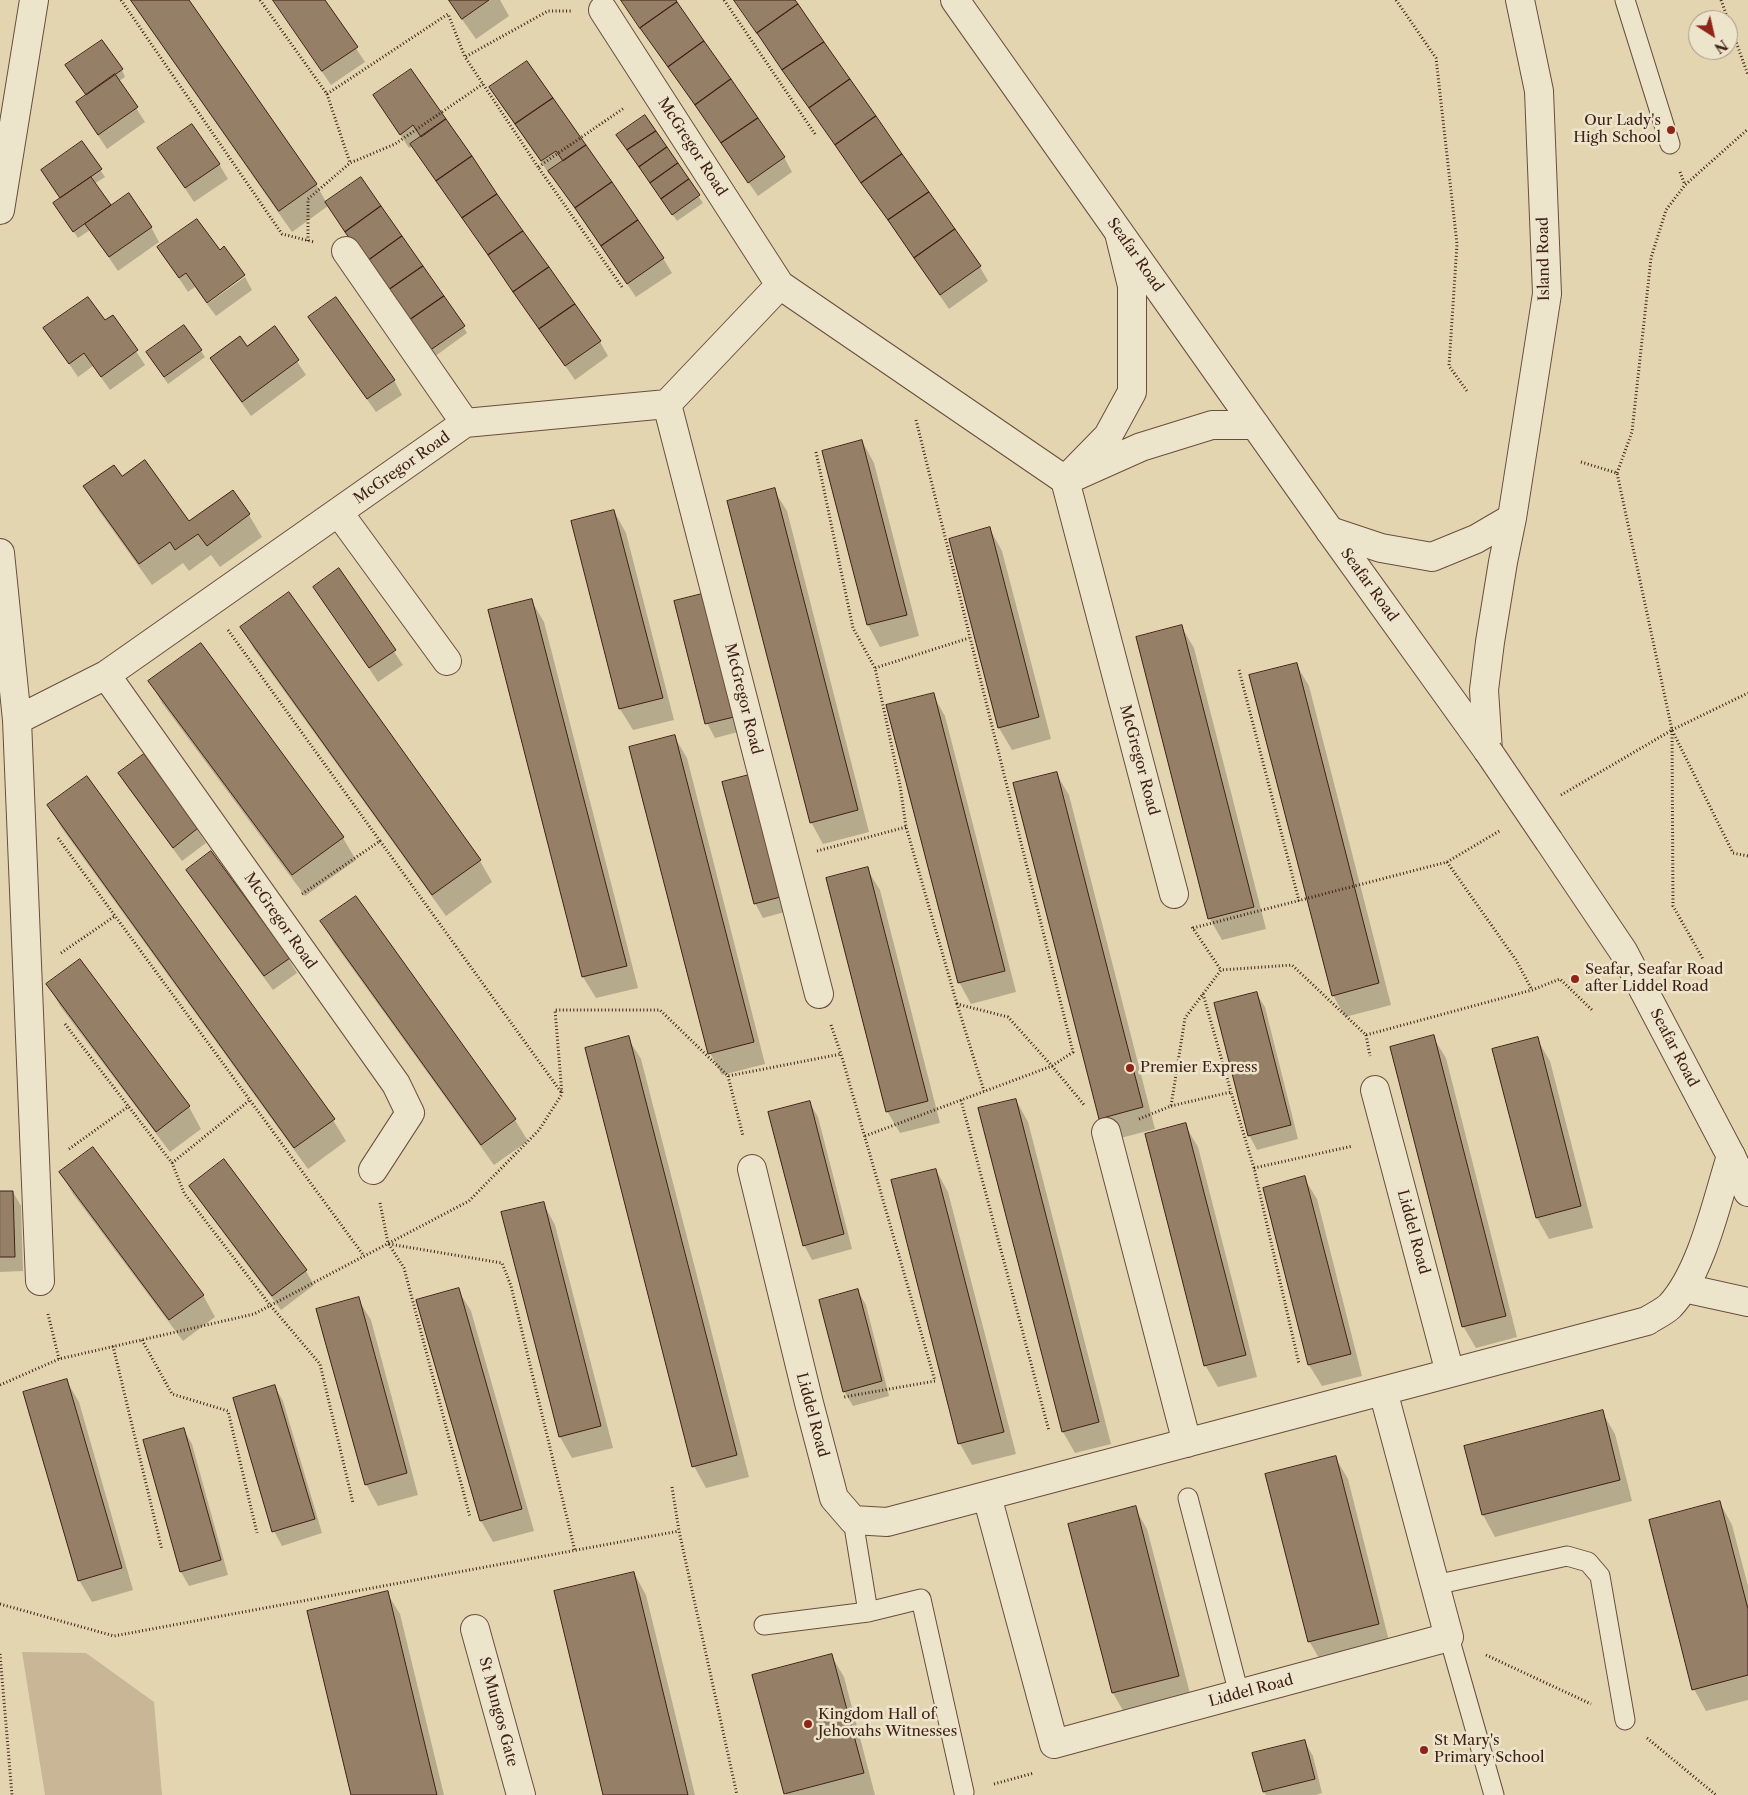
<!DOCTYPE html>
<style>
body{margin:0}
#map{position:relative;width:1748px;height:1795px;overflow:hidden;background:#e4d5b1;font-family:"Libre Caslon Text",serif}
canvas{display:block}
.north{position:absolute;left:1688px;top:10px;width:50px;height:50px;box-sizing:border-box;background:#ede4cc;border:1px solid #a89683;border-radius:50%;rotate:145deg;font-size:14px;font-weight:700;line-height:20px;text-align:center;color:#402116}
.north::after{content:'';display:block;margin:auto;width:18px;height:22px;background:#8f2418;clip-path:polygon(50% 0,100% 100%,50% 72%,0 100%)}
</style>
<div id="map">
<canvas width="1748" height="1795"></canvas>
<div class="north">N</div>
</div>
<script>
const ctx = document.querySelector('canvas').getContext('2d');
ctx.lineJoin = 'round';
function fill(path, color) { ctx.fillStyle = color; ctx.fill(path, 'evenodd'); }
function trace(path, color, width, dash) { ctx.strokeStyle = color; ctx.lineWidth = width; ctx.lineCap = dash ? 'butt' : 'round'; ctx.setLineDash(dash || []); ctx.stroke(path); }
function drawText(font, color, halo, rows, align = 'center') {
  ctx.font = font + ' "Libre Caslon Text",serif'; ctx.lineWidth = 5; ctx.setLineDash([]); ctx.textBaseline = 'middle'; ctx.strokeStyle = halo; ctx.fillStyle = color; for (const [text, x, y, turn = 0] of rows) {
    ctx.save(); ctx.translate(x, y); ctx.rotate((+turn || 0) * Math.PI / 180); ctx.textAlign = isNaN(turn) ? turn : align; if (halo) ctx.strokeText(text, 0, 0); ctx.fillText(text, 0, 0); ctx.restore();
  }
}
const green = new Path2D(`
 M22 1652 86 1653 154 1702 162 1795H45Z`);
const shadow = new Path2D(`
 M130 0H188L316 184 326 202 463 326 467 333 434 357 328 206 292 232Z
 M273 0H324L365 62 331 85Z
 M448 0H500L509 16 476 39Z
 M621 0H674L784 157 792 172 758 196Z
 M735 0H793L980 267 988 281 949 309Z
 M527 63 663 258 672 273 636 297 551 174 550 175 499 102 491 88Z
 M122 70 125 77 119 81 145 122 107 149 77 103 87 96 71 72Z
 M410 71 600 342 608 356 575 380 413 146 409 148 375 96Z
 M644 117 703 203 677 221 622 142Z
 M82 143 105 177 94 184 111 207 151 227 159 242 118 271 90 230 78 238 59 210 62 199 46 177Z
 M159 149 219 164 228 179 194 202Z
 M159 248 219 252 243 275 206 302 195 287 188 292Z
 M245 277 252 290 216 316 207 304Z
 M113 316 145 365 110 390 93 366 78 377 45 328 104 322Z
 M310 317 394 380 402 395 376 412 318 331Z
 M275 328 306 375 251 416 220 373 212 358 247 348Z
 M201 351 205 357 168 384 147 353Z
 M862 441 874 463 919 636 880 647 868 625 823 451Z
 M122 478 188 523 232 491 249 515 262 537 220 567 211 555 189 571 183 563 152 585 97 508 85 487Z
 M774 490 787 511 869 832 823 844 811 822Z
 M614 511 626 533 674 720 633 730 620 709 572 522Z
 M990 529 1002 551 1051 739 1012 750 999 728 951 539Z
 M339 570 403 665 378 682 315 587Z
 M531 600 544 622 638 988 596 998 583 977 489 611Z
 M675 602 742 731 715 738 707 723Z
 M1181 626 1194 648 1266 929 1222 940 1210 919Z
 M242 627 480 861 492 882 446 916 254 649Z
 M200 644 343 838 356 860 305 896 162 703 150 681Z
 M1296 664 1309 686 1391 1005 1345 1017 1333 995Z
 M933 695 945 716 1016 992 971 1004 959 982Z
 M674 736 687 758 765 1064 722 1075 710 1053Z
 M144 756 197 829 206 843 182 861 128 788 119 774Z
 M1056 773 1069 795 1155 1129 1113 1140 1100 1118Z
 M724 783 792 910 763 918 755 903Z
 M49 806 333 1120 346 1141 308 1169 61 827Z
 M867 869 880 890 940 1123 900 1133 887 1111Z
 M187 870 288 958 297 973 273 990 196 885Z
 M356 898 515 1120 528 1141 494 1165 334 943 322 921Z
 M80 960 189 1107 201 1129 170 1152 60 1006 48 984Z
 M1256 993 1265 1007 1298 1139 1257 1150 1249 1135Z
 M1433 1037 1446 1058 1517 1337 1476 1348 1463 1326Z
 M628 1038 641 1059 749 1477 706 1488 694 1466Z
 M1537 1039 1550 1061 1593 1228 1549 1239 1537 1218Z
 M1016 1100 1028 1122 1111 1444 1075 1453 1063 1432 980 1109Z
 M810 1103 818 1117 852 1249 812 1260 804 1245Z
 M1185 1125 1198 1147 1257 1377 1218 1387 1205 1365Z
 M936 1170 948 1192 1016 1454 972 1465 960 1444Z
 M61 1173 203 1295 215 1317 183 1341 73 1194Z
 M1304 1178 1317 1199 1362 1376 1322 1386 1309 1365 1264 1188Z
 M190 1186 306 1271 314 1285 281 1310 199 1200Z
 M0 1192H13L21 1206 23 1271 0 1272Z
 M543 1203 555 1225 613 1448 572 1458 560 1437Z
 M458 1290 471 1311 534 1531 493 1542 481 1521 418 1301Z
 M858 1291 866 1305 889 1396 853 1406 844 1391Z
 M358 1299 371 1320 418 1495 378 1506 366 1484Z
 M66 1380 79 1402 133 1590 92 1602 79 1580Z
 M275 1387 283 1401 322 1533 282 1546 274 1531Z
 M1602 1412 1615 1434 1632 1501 1495 1537 1483 1515 1466 1447Z
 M184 1430 192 1444 228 1575 189 1586 181 1572 145 1441Z
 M1335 1457 1348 1479 1390 1645 1322 1663 1309 1641Z
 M1720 1503 1732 1525 1748 1586V1700L1706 1711 1694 1689Z
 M1135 1508 1147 1529 1191 1697 1125 1714 1113 1693Z
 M634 1573 646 1595 695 1795H604Z
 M387 1593 400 1614 444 1795H353Z
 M831 1655 844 1677 875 1795H786L754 1676Z
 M1304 1741 1313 1756 1322 1793 1316 1795H1266L1264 1792Z`);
const building = new Path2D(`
 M131 0H189L317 184 279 211Z
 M273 0H325L358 47 322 71Z
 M449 0H489L462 19Z
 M621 0H676L677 2 640 28Z
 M734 0H795L798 4 757 33Z
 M677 2 704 41 668 67 640 28Z
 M798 4 824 42 782 70 757 33Z
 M102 40 123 69 86 95 65 65Z
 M704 41 731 79 695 105 668 67Z
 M824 42 850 79 809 108 782 70Z
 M527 61 553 98 515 124 489 87Z
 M411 69 446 119 421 137 413 125 400 135 373 95Z
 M115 74 138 107 98 135 76 102Z
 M731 79 758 118 721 143 695 105Z
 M850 79 876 116 835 145 809 108Z
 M553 98 586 145 563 161 556 151 541 161 515 124Z
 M645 115 656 131 627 150 616 135Z
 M876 116 902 154 861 183 835 145Z
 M758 118 785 157 748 183 721 143Z
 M446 119 472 156 436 181 410 144Z
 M192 124 220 164 185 188 157 148Z
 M656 131 667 147 639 167 627 150Z
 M82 141 102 169 60 198 41 170Z
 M586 145 612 182 575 208 548 171Z
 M667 147 678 163 650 183 639 167Z
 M902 154 929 192 888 220 861 183Z
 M472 156 497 194 462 218 436 181Z
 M678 163 689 179 661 199 650 183Z
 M91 177 111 205 73 232 53 203Z
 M361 177 381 206 345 232 325 202Z
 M689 179 700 195 672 215 661 199Z
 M612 182 638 220 601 246 575 208Z
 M929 192 955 229 914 258 888 220Z
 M129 193 152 227 109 257 85 224Z
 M497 194 523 231 488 255 462 218Z
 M381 206 402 236 366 262 345 232Z
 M197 219 220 250 224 246 245 275 207 303 186 273 179 278 157 247Z
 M638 220 664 258 627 284 601 246Z
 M955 229 981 266 940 295 914 258Z
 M523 231 549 267 513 292 488 255Z
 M402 236 423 266 387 291 366 262Z
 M423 266 444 296 408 321 387 291Z
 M549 267 575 304 539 329 513 292Z
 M444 296 465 326 429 351 408 321Z
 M88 297 105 320 113 315 138 350 101 377 84 353 69 364 43 328Z
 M336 297 395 380 367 399 308 317Z
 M575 304 601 341 565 366 539 329Z
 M184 325 202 350 164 377 146 352Z
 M275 326 299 360 242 402 210 358 240 336 247 346Z
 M862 440 907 615 867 625 822 451Z
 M145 460 189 521 233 490 250 514 207 546 198 534 175 550 170 542 139 564 83 486 114 465 122 476Z
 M775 488 858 810 810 823 727 501Z
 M614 510 663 698 619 709 571 521Z
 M990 527 1039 717 998 728 949 539Z
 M339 568 396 650 369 668 313 587Z
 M289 592 481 860 432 895 240 627Z
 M702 594 734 717 705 724 674 601Z
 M532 599 627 966 582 977 488 610Z
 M1182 625 1254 907 1208 919 1136 637Z
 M201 643 344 837 292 875 148 681Z
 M1297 663 1379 983 1332 996 1249 675Z
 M934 693 1005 971 958 983 886 705Z
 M675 735 754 1042 708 1054 629 747Z
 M144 754 198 828 173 848 118 773Z
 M1057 772 1143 1107 1099 1119 1013 783Z
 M753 774 784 896 754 904 722 782Z
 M87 776 335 1119 294 1148 47 805Z
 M211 851 290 958 264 976 186 870Z
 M868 867 928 1101 886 1112 826 878Z
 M356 896 516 1119 481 1145 320 921Z
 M80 959 190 1106 156 1132 46 984Z
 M1257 992 1291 1125 1248 1136 1214 1003Z
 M1434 1035 1506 1316 1462 1327 1390 1047Z
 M629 1036 737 1455 692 1467 585 1048Z
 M1538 1037 1581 1206 1536 1218 1492 1049Z
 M1016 1099 1099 1422 1062 1432 978 1108Z
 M810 1101 844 1234 803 1246 768 1112Z
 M1186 1123 1246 1355 1204 1366 1145 1134Z
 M93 1147 204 1295 169 1320 59 1172Z
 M224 1159 307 1270 272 1296 189 1186Z
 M936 1169 1004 1432 958 1444 891 1180Z
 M1305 1176 1351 1354 1308 1365 1263 1188Z
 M0 1191H13L15 1257H0Z
 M544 1202 601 1426 559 1437 501 1212Z
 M459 1288 522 1509 480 1521 416 1300Z
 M858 1289 882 1381 843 1392 819 1300Z
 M359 1297 407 1473 365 1485 316 1309Z
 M67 1379 122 1568 78 1581 23 1392Z
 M275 1385 315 1519 272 1532 233 1398Z
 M1603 1410 1620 1480 1482 1515 1464 1446Z
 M184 1428 221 1560 180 1572 143 1440Z
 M1336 1456 1379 1624 1308 1642 1265 1474Z
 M1720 1501 1748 1609V1675L1692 1690 1649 1520Z
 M1136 1506 1179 1676 1112 1693 1068 1524Z
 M634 1572 688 1795H603L554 1591Z
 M388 1591 437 1795H351L307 1611Z
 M832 1654 864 1773 784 1794 752 1675Z
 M1305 1740 1315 1779 1263 1792 1252 1753Z`);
const path = new Path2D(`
 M121 0 282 234 314 242
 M260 0 327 94 448 14 465 57
 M724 0 815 134
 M1396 0 1436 58 1457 244 1449 366 1467 391
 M1721 0 1748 75
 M327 94 350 163
 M538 167 465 57 548 11H571
 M1680 172 1685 185
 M308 241V199L350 163 395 144 483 84
 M622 287 538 167 624 108
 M916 420 1073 1052 1052 1066 1008 1017 957 1004 984 1091
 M816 452 853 628 875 668
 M1581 462 1617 473 1672 730 1673 906 1703 959
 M1617 473 1632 432 1651 258 1666 210 1685 185 1748 129
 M228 630 380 841
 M1239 670 1299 901
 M1672 730 1748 693
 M1561 795 1672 730 1733 853 1748 856
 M58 838 364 1256
 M817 851 906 827
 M1447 862 1516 960 1532 990
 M302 894 380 841 561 1092
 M1192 927 1221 970
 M1193 928 1447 862 1501 830
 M61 953 115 916
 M1203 994 1231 1092
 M957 1004 906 827 900 785 875 668 969 638
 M65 1024 172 1163 184 1193 270 1305 320 1364 353 1503
 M831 1025 841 1054 935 1381 844 1397
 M1366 1035 1370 1056
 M728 1076 743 1136
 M961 1100 1049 1431
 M1171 1106 1231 1092 1254 1168 1299 1364
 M1139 1119 1171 1106 1185 1018 1221 970 1292 965 1366 1035 1532 990 1560 979 1592 1010
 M865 1136 1052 1066 1085 1106
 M69 1149 129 1106
 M172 1163 250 1100
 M1254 1168 1353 1146
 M380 1203 388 1243 404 1268 470 1517
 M389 1244 502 1263 511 1286 575 1551
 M48 1314 59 1359
 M142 1340 172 1394 228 1411 257 1533
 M113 1346 162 1550
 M0 1385 59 1359 254 1314 469 1201 539 1130 562 1094 555 1010H660L728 1076 841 1054
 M672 1487 679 1531 737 1795
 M0 1604 114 1636 679 1531
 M0 1654 12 1795
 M1486 1655 1591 1704
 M1647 1738 1716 1795
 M994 1784 1034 1773`);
const service = new Path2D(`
 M1625 0 1670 144
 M1188 1498 1239 1694
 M853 1520 868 1612 921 1599 964 1792
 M1435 1585 1567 1556 1588 1562 1600 1576 1625 1720
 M764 1625 868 1612
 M1449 1637 1494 1795`);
const minor = new Path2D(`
 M603 10 780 285
 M0 210 34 0
 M346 251 465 423
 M667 404 819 994
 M1076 476 1141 447 1212 425H1255
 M1065 480 1108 436 1132 392V286L1119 233
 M339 513 447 661
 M1330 531 1381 548 1432 557 1476 539 1512 518
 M0 553 17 720 40 1281
 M106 675 396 1084 410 1113 373 1170
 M17 720 106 675 465 423 667 404 780 285 1065 480 1174 894
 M1488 751 1484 690 1490 642 1503 562 1512 518 1547 294 1539 91 1520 0
 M1375 1090 1450 1373
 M1106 1132 1187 1443
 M752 1169 809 1403 834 1498 853 1520 887 1522 1647 1321C1654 1316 1664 1312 1670 1306 1702 1272 1717 1200 1731 1156
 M1684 1288 1748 1302
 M987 1496 1054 1744 1449 1637 1383 1391
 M475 1629 521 1795`);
const tertiary = new Path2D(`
 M955 0 1330 531 1488 751
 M1549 841 1623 951 1731 1156 1748 1192`);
const tertiaryBridge = new Path2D(`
 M1488 751 1549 841`);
const markers = [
 [1671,130,5,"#8f2418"],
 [1575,979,5,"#8f2418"],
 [1130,1068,5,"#8f2418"],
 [808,1724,5,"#8f2418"],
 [1424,1750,5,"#8f2418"]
];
const poiNames = [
 ["Our Lady's",1661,121,"right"],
 ["High School",1661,138,"right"],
 ["Seafar, Seafar Road",1585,970],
 ["after Liddel Road",1585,987],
 ["Premier Express",1140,1068],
 ["Kingdom Hall of",818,1715],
 ["Jehovahs Witnesses",818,1732],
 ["St Mary's",1434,1741],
 ["Primary School",1434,1758]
];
const streetNames = [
 ["McGregor Road",692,147,57],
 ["Seafar Road",1135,255,55],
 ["Island Road",1544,259,-91],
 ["McGregor Road",402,468,-35],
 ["Seafar Road",1369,585,54],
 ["McGregor Road",743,699,76],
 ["McGregor Road",1139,760,75],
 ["McGregor Road",280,921,55],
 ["Seafar Road",1674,1048,62],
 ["Liddel Road",1413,1232,75],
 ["Liddel Road",812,1415,75],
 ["Liddel Road",1251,1691,-15],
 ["St Mungos Gate",498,1712,75]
];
fill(green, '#c8b697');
fill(shadow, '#0003');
fill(building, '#957f67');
trace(building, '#402116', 1);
trace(service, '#694e3d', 21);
trace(minor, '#694e3d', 30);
trace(tertiary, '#694e3d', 30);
trace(path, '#402116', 3, [1, 2.5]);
trace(service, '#ede4cc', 19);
trace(minor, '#ede4cc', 28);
trace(tertiary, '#ede4cc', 28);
trace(tertiaryBridge, '#694e3d', 30, []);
trace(tertiaryBridge, '#ede4cc', 28);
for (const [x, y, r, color] of markers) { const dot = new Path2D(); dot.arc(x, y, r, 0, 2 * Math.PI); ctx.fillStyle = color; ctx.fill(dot); trace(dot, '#ede4cc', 2); }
drawText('15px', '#402116', '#ede4cc', poiNames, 'left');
drawText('15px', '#402116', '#ede4cc', streetNames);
</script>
